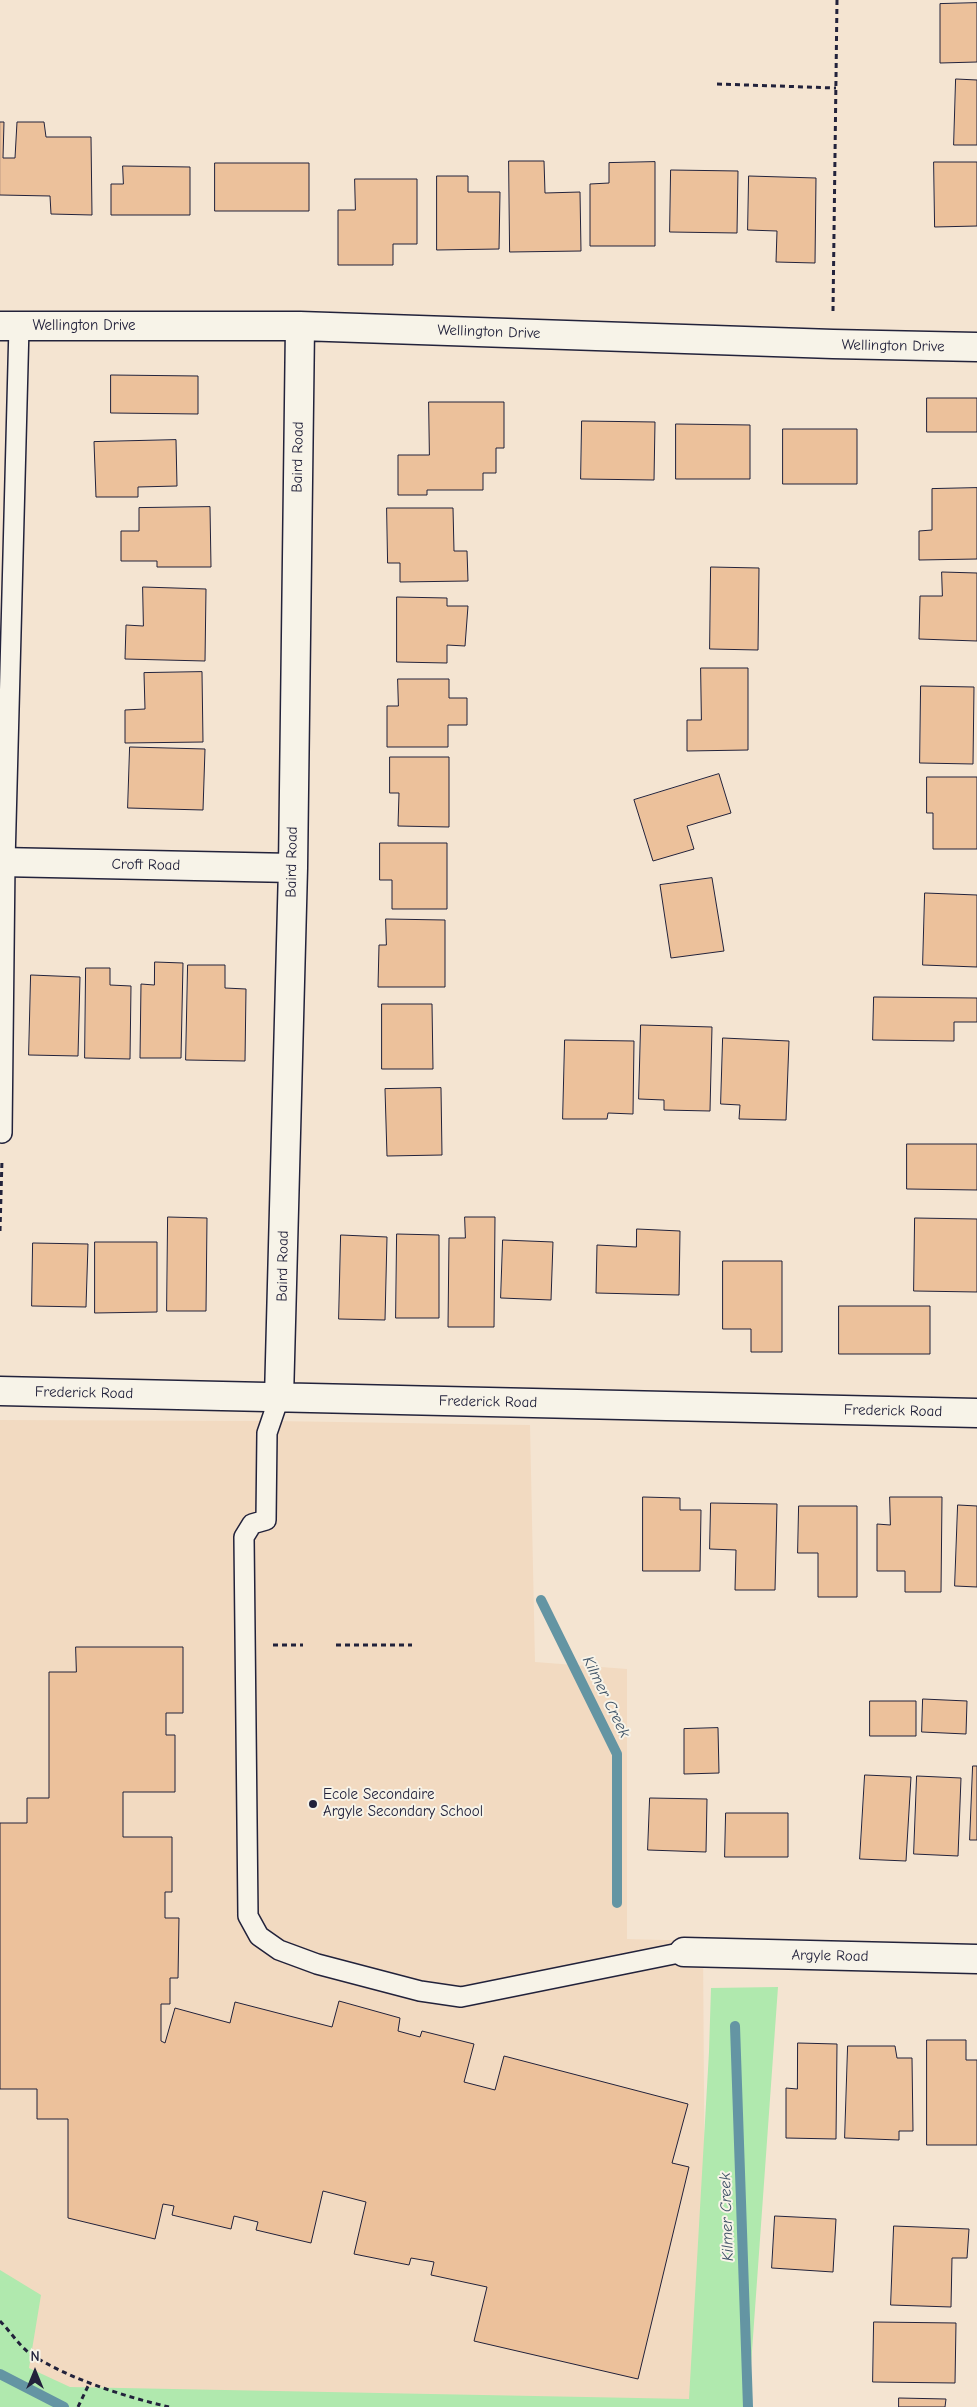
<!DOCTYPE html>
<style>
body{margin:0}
#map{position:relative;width:977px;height:2407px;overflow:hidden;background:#f4e4d1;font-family:"Comic Neue",sans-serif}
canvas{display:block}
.north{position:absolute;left:10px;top:2347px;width:50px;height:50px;-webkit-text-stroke:4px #f7f3e8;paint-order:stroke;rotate:0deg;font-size:14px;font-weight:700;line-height:20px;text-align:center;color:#22223b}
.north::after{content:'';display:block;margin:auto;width:18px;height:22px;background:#22223b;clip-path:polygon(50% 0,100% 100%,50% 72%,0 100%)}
</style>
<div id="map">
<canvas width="977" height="2407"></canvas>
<div class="north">N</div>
</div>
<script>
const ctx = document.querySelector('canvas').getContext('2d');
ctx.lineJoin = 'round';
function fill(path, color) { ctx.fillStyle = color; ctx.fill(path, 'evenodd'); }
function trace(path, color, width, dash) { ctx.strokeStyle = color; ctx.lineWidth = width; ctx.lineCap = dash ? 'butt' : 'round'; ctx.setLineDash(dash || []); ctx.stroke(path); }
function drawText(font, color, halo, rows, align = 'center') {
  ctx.font = font + ' "Comic Neue",sans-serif'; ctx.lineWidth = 4; ctx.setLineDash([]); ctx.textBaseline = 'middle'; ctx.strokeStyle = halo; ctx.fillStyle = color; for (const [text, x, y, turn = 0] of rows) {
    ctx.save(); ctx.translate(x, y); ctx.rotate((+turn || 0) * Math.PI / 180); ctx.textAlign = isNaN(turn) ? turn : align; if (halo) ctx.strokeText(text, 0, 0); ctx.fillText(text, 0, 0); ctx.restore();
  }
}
const built = new Path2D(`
 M0 1420 274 1421 530 1425 535 1662 627 1669V1939L703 1941 706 2407H104L0 2357Z`);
const green = new Path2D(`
 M778 1987 748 2407H0V2270L41 2295 29 2368 70 2387 689 2399 709 2052 711 1988Z`);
const stream = new Path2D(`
 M541 1600 617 1754V1903
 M735 2026 748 2407
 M0 2374 64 2407`);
const building = new Path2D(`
 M977 3V62L940 63V4Z
 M956 79 977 80V145H954Z
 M0 122H4L3 158H15L17 122H44L46 137H91L92 215 51 214 50 196 0 195Z
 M509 161H544L545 193 580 192 581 251 510 252Z
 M655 162V246H590V184L609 183V163Z
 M934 162H977V226L935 227Z
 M215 163H309V211H215Z
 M123 166 190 167V215H111V184H123Z
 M671 170 738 171 737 233 670 232Z
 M437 176H468V192H500L499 249 437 250Z
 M749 176 816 178 815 263 776 262 777 231 748 230Z
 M355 179H417V244H393V265H338V210H355Z
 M111 375 198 376V414L111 413Z
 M927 398H977V432H927Z
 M429 402H504V448H496V473H483V490H427V495H398V455H429Z
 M582 421 655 422 654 480 581 479Z
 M676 424 750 425V479H676Z
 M783 429H857V484H783Z
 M176 440 177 486 138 487V497H96L94 442Z
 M977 488V559L919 560V531L932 530V489Z
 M210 507 211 567H157V561H121V531H139V508Z
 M387 508H453L454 551H467L468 581 400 582V563H388Z
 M711 567 759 568 758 650 710 649Z
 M942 572 977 573V641L919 639 920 596H942Z
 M143 587 206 589 205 661 125 659 126 625 143 626Z
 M397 597 447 598V606H468L465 646 447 645V663L397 662Z
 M701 668H748V750L687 751V720H701Z
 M202 672 203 742 125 743V710L145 709 144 673Z
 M398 679H449V698H467V725H448V747H387V706H398Z
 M921 686 974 687 973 764 920 763Z
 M130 747 205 749 203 810 128 808Z
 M390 757H449V827L398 826 399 793H390Z
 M719 774 731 813 687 826 694 849 653 861 634 800Z
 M927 777H977V849H933V813H927Z
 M380 843H447V909H392V880H380Z
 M712 878 724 951 671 958 660 885Z
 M925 893 977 895V967L923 965Z
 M386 919 445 920V987H378L379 945H386Z
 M155 962 183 963 181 1058H140L141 984 154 985Z
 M188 965H225V988L246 989 245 1061 186 1060Z
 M86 968H110V985L131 986 130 1059 85 1058Z
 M31 975 80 977 78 1056 29 1055Z
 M874 997 977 998V1022H954V1041L873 1040Z
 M382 1004H432L433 1069H382Z
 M641 1025 712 1027 710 1111 664 1110V1100L639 1099Z
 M723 1038 789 1041 786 1120 739 1119 740 1105 721 1104Z
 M565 1040 634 1041 633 1114 608 1113 607 1119H563Z
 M441 1088 442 1155 387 1156 385 1089Z
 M907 1144H977V1190L907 1189Z
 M168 1217 207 1218 206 1311H167Z
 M465 1217H495L494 1327H448L449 1238H465Z
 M915 1218 977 1219V1292L914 1291Z
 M637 1229 680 1231 679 1295 596 1293 597 1245 636 1247Z
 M397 1234 439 1235V1318H396Z
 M341 1235 387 1237 385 1320 339 1319Z
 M503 1240 553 1242 551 1300 501 1298Z
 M95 1242H157V1312L95 1313Z
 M33 1243 88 1244 86 1307 32 1306Z
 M723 1261H782V1352H751V1329H723Z
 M839 1306H930V1354H839Z
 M643 1497 680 1498V1510H701L700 1571H643Z
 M890 1497H942L941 1592H905V1571H877V1524L890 1525Z
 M711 1503 777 1504 775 1590H735L736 1550 710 1549Z
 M958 1505 977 1506V1587L955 1586Z
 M799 1506H857V1597H818V1553H798Z
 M76 1647H183V1713H166V1735H175V1792H123V1837H172V1892H165V1918H179L178 1978H170V2004H161V2041L165 2043 175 2008 230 2023 235 2002 332 2027 339 2001 400 2018 398 2031 420 2037 422 2031 474 2044 464 2082 495 2090 504 2056 688 2104 672 2163 689 2167 638 2379 474 2341 487 2287 431 2275 434 2262 411 2258 409 2265 354 2254 366 2202 323 2191 311 2243 256 2230 258 2222 234 2216 231 2229 172 2215 174 2206 163 2204 155 2239 68 2218V2119H37V2089H0V1823H27V1798H49V1672H76Z
 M923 1699 967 1701 966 1734 922 1732Z
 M870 1701H916V1736H870Z
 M718 1728 719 1773 684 1774V1729Z
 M973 1766H977V1840H970Z
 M865 1775 911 1777 906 1861 860 1859Z
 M917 1776 961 1778 958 1856 914 1854Z
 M650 1798 707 1799 706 1852 648 1850Z
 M726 1813H788V1857H725Z
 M927 2040H966V2060H977V2145H927Z
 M798 2043 837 2044 836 2139 786 2138V2088L797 2089Z
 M848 2046H895L897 2058H912L913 2131H899V2140L845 2138Z
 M775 2216 836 2219 833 2272 772 2268Z
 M894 2226 969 2229 967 2258H952L951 2307 891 2305Z
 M874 2322 956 2323 955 2383 873 2382Z
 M899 2398 946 2399 945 2407H899Z`);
const path = new Path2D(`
 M717 84 836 88
 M833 311 837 0
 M0 1231 2 1159
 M273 1645H303
 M336 1645H412
 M0 2321C10 2331 20 2347 32 2355 72 2380 123 2396 169 2407
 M78 2407 90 2382`);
const service = new Path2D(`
 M2 1133 5 862 19 326
 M279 1398 267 1433 266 1520 252 1524 244 1537 248 1916 259 1936 279 1950 317 1964 420 1991 461 1997 684 1952`);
const minor = new Path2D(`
 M0 326H300L833 344 977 347
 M0 862 293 868
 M0 1391 977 1413
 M279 1398 293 868 300 326
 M684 1952 977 1959`);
const markers = [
 [313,1804,5,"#22223b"]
];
const streetNames = [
 ["Wellington Drive",84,326],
 ["Wellington Drive",489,332,2],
 ["Wellington Drive",893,346,1],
 ["Baird Road",298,457,-89],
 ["Baird Road",292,862,-89],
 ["Croft Road",146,865,1],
 ["Baird Road",283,1266,-89],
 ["Frederick Road",84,1393,1],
 ["Frederick Road",488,1402,1],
 ["Frederick Road",893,1411,1],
 ["Argyle Road",830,1956,1]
];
const poiNames = [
 ["Ecole Secondaire",323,1795],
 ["Argyle Secondary School",323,1812]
];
const waterNames = [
 ["Kilmer Creek",606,1697,64],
 ["Kilmer Creek",727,2217,-92]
];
fill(built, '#f2dac1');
fill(green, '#b0e9ae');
trace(stream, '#6495a3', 10);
fill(building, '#ecc19b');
trace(building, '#22223b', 1);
trace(service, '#22223b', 22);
trace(minor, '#22223b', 31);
trace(path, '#22223b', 3, [5, 4]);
trace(service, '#f7f3e8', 19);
trace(minor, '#f7f3e8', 28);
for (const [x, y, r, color] of markers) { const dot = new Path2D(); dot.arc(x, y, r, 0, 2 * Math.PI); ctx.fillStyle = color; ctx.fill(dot); trace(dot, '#f7f3e8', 2); }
drawText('15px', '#22223b', '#f7f3e8', streetNames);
drawText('15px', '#22223b', '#f7f3e8', poiNames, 'left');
drawText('italic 16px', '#3e5266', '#f7f3e8', waterNames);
</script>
